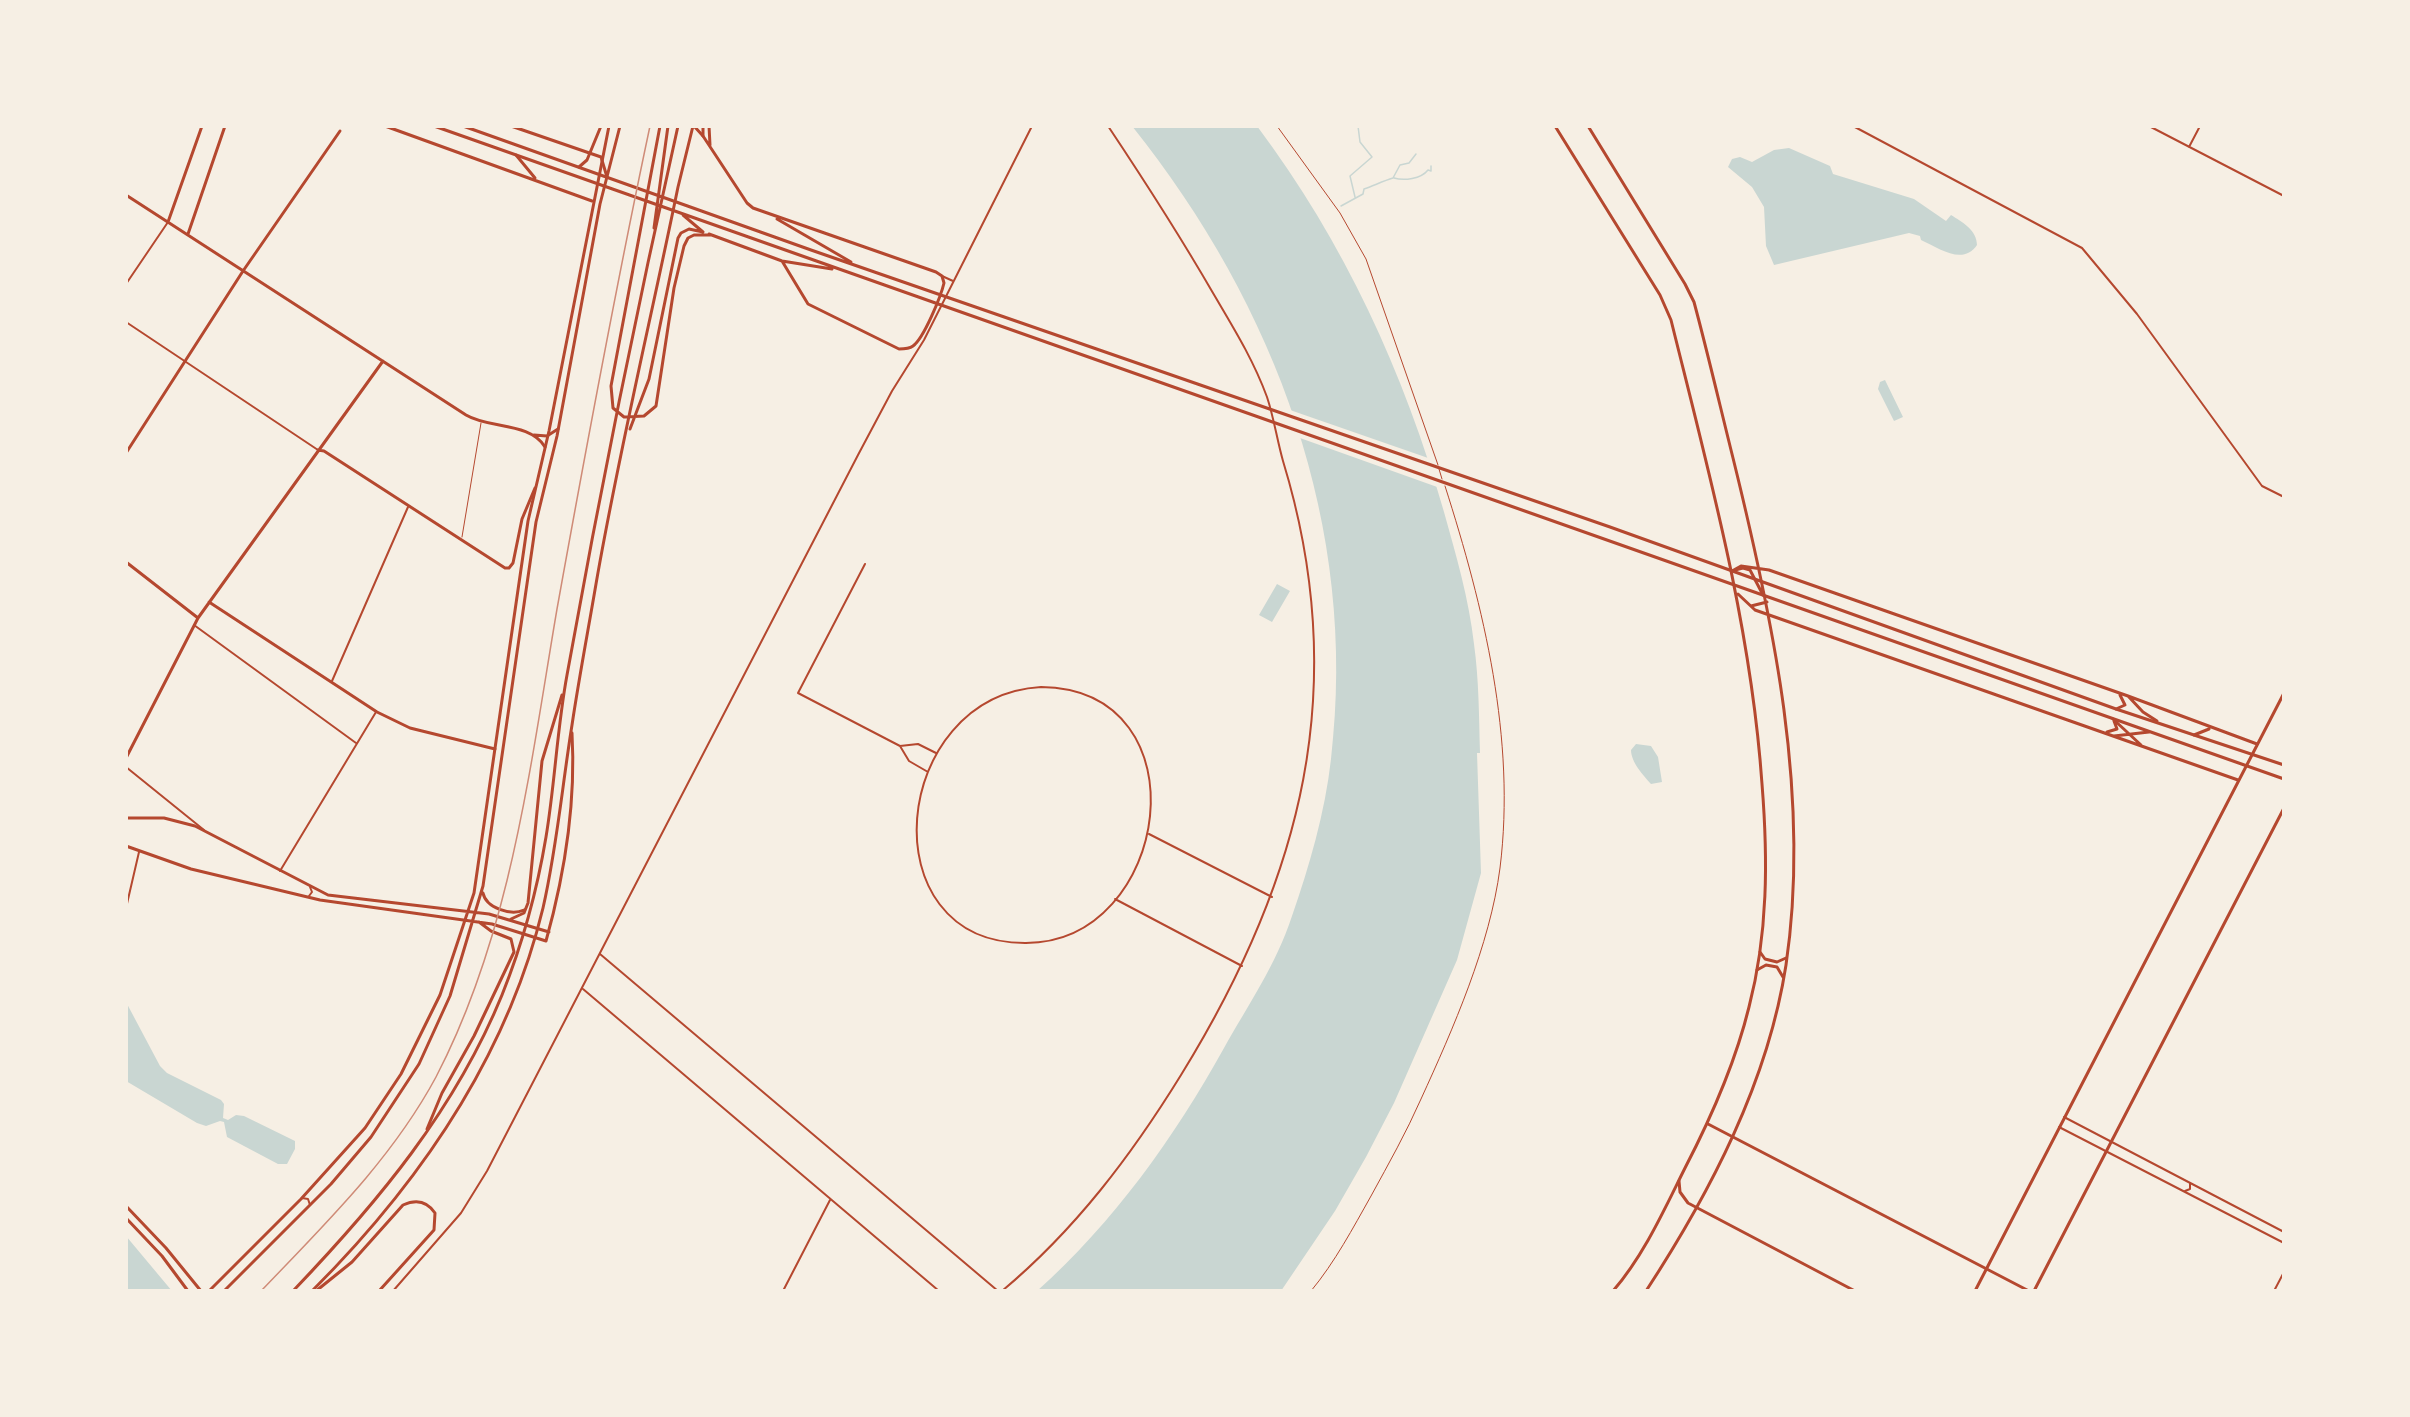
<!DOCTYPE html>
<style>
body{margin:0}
#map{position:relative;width:2410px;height:1417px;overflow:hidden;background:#f6efe4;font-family:Ubuntu,sans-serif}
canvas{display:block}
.frame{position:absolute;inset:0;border:128px solid #f6efe4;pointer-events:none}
</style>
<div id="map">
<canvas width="2410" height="1417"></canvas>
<div class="frame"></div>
</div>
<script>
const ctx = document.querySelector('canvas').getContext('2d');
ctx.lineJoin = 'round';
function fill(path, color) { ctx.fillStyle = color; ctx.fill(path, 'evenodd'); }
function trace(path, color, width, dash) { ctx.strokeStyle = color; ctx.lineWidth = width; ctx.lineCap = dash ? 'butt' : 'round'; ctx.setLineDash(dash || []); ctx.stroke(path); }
const water = new Path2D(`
 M1132 126H1257C1344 242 1404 372 1444 512 1456 555 1469 599 1474 644 1479 680 1479 717 1480 753H1477L1481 873 1457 960 1394 1103 1366 1157 1335 1211 1281 1291H1037C1114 1222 1174 1138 1224 1048 1248 1005 1276 965 1292 916 1309 867 1325 813 1331 759 1359 528 1276 306 1132 126Z
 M1789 148 1830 166 1833 174 1914 199 1946 221 1951 215C1962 222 1977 230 1977 245 1963 266 1939 248 1921 240L1920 236 1909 233 1774 265 1766 246 1764 207 1752 187 1728 167 1732 159 1740 157 1752 162 1774 150Z
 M1885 380 1903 417 1894 421 1878 389 1880 382Z
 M1277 584 1290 591 1272 622 1259 615Z
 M1636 744 1651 746 1658 757 1662 782 1651 784C1643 775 1631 762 1631 750Z
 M126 1002 160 1066 167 1073 221 1100 224 1104 223 1118 228 1120 236 1115 244 1116 295 1141V1149L287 1164H278L227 1137 224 1122 220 1121 206 1126 197 1123 126 1081Z
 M126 1236 172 1291H126Z`);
const pier = new Path2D(`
 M1290 410 1431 459 1440 488 1300 438Z`);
const stream = new Path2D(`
 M1394 178C1404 181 1421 179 1428 170L1431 171V166
 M1355 197 1350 176 1372 157 1360 142 1358 126
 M1341 206 1363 194 1364 189C1373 186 1383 181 1393 178L1400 165 1409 163 1416 154`);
const service = new Path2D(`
 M1277 126 1340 213 1366 259 1438 465
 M1439 469 1442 479
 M462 537 481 423
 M1311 1291C1335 1262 1353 1228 1371 1196 1389 1163 1406 1133 1421 1099 1453 1029 1490 945 1500 868 1516 739 1484 608 1445 486`);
const minor = new Path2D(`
 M1853 126 2082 248 2137 314 2262 486 2284 497
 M2149 126 2284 196
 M2189 147 2200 126
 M942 276 953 281
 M126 284 168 222
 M126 322 318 450
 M865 564 798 693 900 746
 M194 625 356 743
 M332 681 408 507
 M1041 687C1207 689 1171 944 1025 943 867 943 890 696 1041 687Z
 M126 767 204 830
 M928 772 909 761 900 746 918 744 936 753
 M1149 834 1272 897
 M280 871 376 712
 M309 896 312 892 310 887
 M1115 899 1242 966
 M126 908 139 852
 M600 954 998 1291
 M583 989 939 1291
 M2064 1117 2284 1232
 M2059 1127 2284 1243
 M2185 1191 2190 1189V1183
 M302 1198 308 1199 310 1205
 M393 1291 461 1213 487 1171 858 455 892 391 924 340 1032 126
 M783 1291 830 1200
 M1002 1291C1075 1230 1131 1156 1181 1075 1302 879 1352 687 1283 461 1277 440 1274 418 1267 397 1253 359 1233 327 1213 293 1180 236 1144 180 1108 126
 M2274 1291 2284 1272
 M2283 1291 2284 1290`);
const tertiary = new Path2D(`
 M385 126 592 201
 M511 126 601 157 607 177
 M516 155 535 178
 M126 195 466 415C489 429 530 422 545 447
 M168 222 202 126
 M188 234 225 126
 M534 435 547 436 558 429
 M318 450 324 451 505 568H509L513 563 522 519 535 488
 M126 453 243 271 340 131
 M126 562 198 618
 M209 602 377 712 410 728 495 749
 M126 758 198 618 383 361
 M1760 952 1765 959 1777 962 1786 958
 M1757 970 1766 965 1777 967 1783 977
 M1708 1124 2029 1291
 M1679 1181 1680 1192 1688 1203 1855 1291`);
const secondary = new Path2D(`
 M694 126 703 136
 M1555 126 1660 295 1671 320C1709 473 1751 626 1762 784 1768 859 1768 934 1749 1007 1735 1064 1712 1116 1685 1168 1664 1210 1644 1255 1613 1291
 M1588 126 1685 284 1694 302C1708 354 1720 406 1733 458 1773 620 1811 797 1786 965 1768 1082 1710 1193 1646 1291
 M579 167 587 160 601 126
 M1735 570 1743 568 1750 570 1763 595
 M1732 571 1741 566 1769 570 2128 696 2257 744
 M1738 594 1755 610 2238 780
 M1751 606 1767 602
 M2128 696 2143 712 2157 721
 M2116 709 2125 705 2120 695
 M2113 719 2141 745
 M2107 732 2117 729 2114 721
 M2194 735 2209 729
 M2114 736 2149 732
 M126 818H164L195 826 328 895 489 914 549 932
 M126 846 191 869 320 900 492 924 546 941C565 873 576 803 572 733
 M483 893C486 908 511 916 524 910
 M511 919 524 913 528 903 542 761 562 695
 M427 1129 442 1093 474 1036 514 952 511 939 491 931 479 922
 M126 1206 166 1248 201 1291
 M126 1218 162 1256 188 1291
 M209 1291 301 1199 365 1128 401 1074 440 995 474 893 528 521 549 431 609 126
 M224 1291 331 1184 371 1137 419 1064 450 996 483 886 536 522 557 436 600 204 620 126
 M316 1291 352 1262 403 1205C416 1199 427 1201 435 1213L434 1230 379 1291
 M1975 1291 2284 693
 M2034 1291 2284 808`);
const primary = new Path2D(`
 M434 126 2284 779
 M463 126 811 250 1610 527 2116 709 2284 765
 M660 126 611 386 613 408 624 417 644 416 656 406 674 288 684 246 688 238 694 235H711
 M703 126V136L747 203 753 208 936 272 942 276 944 283C941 296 924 338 913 346 909 349 904 349 899 349L808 304 782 261
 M709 126 710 145
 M683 215 703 232
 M777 219 851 262
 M654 228 668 126
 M709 234 782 261 832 269
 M630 429 649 379 678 238 681 233 689 229 703 232
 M293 1291C378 1202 455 1110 502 995 522 945 537 891 546 837 555 783 557 729 567 675 600 491 637 308 678 126
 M312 1291C419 1184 507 1057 543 908 557 847 562 787 572 725 579 678 588 631 596 584 619 451 651 319 678 187L693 126`);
const rail = new Path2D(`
 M261 1291C325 1224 392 1159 436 1077 511 933 530 767 557 609 586 448 616 286 650 126`);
fill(water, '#c9d6d2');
fill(pier, '#f6efe4');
trace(stream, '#c9d6d2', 1.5);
trace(service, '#b5482f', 1);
trace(minor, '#b5482f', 2);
trace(tertiary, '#b5482f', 3);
trace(secondary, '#b5482f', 3);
trace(primary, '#b5482f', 3);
trace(rail, '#cf8b77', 1.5);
</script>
